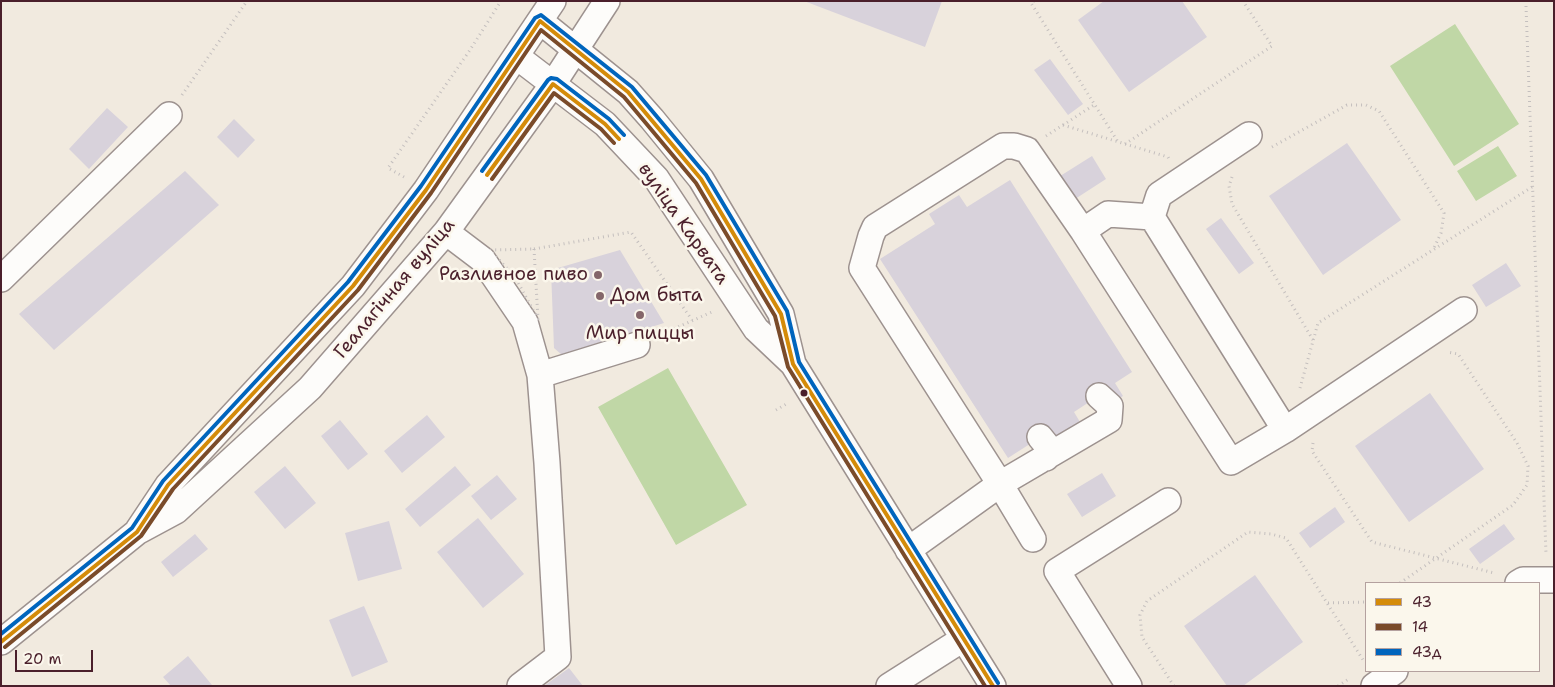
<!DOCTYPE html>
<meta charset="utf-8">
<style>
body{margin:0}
#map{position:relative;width:1555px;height:687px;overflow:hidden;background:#f1eadf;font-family:"Shantell Sans",sans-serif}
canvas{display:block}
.frame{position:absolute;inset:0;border:2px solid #4a1f2b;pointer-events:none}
.legend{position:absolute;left:1365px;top:582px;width:175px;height:90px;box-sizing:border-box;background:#fbf7ec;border:1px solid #b4a19f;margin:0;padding:6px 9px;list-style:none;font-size:15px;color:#4a1f2b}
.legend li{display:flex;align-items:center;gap:10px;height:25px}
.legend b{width:25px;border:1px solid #b4a19f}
.scale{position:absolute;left:15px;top:650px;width:78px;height:22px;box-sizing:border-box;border:2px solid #4a1f2b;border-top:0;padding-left:6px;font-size:15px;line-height:18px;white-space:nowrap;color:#4a1f2b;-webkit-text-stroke:4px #fbf7ec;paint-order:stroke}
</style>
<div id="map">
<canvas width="1555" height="687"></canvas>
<div class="frame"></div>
<ul class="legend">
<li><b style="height:6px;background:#d48b09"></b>43</li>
<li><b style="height:6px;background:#7a4b2a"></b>14</li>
<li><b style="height:6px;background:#0065bd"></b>43д</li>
</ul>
<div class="scale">20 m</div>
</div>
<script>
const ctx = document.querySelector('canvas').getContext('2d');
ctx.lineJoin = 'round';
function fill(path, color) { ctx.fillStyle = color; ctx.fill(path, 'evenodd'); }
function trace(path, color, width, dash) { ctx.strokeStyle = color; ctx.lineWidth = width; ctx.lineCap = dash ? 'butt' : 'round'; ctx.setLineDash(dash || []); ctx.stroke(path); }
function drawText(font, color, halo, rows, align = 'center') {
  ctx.font = font + ' "Shantell Sans",sans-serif'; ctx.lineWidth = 5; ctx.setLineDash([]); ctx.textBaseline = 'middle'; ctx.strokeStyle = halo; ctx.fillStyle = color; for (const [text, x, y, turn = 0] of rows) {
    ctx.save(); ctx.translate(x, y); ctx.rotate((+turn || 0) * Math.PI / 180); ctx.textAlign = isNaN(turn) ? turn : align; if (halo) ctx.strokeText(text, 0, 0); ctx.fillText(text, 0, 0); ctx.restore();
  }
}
const green = new Path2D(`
 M1455 24 1519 124 1454 166 1390 66Z
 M1498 146 1517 176 1476 201 1457 171Z
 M668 368 747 505 676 545 598 407Z`);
const building = new Path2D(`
 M804 1H942L925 47Z
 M1104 1H1182L1207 37 1129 92 1078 20Z
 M1050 59 1083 104 1068 115 1034 70Z
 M107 108 128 127 89 169 69 149Z
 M234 119 255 140 238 158 217 137Z
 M1347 143 1401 220 1323 275 1269 196Z
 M1092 156 1106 179 1072 201 1057 178Z
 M185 171 219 205 54 350 19 314Z
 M1010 180 1132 372 1115 383 1123 396 1113 402 1106 391 1074 412 1080 422 1051 440 1047 433 1008 458 880 259 935 224 929 214 959 195 967 207Z
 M1221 218 1254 263 1239 274 1206 229Z
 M620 250 664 323 562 355 554 348 551 270Z
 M1506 263 1521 286 1486 307 1472 285Z
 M1430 393 1484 469 1409 522 1355 446Z
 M427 415 445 437 402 473 384 451Z
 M340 420 368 454 348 470 321 436Z
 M285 466 316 503 285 529 254 492Z
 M455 466 471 485 420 527 405 509Z
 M1102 473 1116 496 1082 517 1067 494Z
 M497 475 517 499 491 520 471 496Z
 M1335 507 1345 522 1310 548 1299 533Z
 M478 518 524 574 483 608 437 552Z
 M389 521 402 569 358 581 345 533Z
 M1504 524 1515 539 1480 564 1469 549Z
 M195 534 208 549 173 577 161 562Z
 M1255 575 1303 642 1243 686H1227L1184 626Z
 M364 606 388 662 352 677 329 620Z
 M188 656 212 685 211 686H171L163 677Z
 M569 668 583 686H544Z`);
const path = new Path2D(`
 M1034 1 1031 3 1118 142
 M1526 6 1546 554
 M182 95 247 1
 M1063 125 1168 157 1169 159
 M1046 136 1094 105
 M1125 144 1272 46 1243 1
 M1272 147 1347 105H1366L1379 111 1444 213 1441 233 1433 250
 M404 177 388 168 470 50 501 1
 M1232 177 1229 186 1232 204 1313 340
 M534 249 631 232 692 320
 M534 249 538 319 515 277 490 250Z
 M660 335 714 311
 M1300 388 1318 323 1532 187
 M776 410 788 403
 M1313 443 1312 451 1372 542 1494 573
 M1400 583 1513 505 1527 485 1528 466 1517 443 1458 354 1447 352
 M1328 603 1366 602
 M1174 686 1142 637 1140 615 1147 601 1248 532 1271 534 1286 538 1365 663
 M1338 686 1350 678`);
const minor = new Path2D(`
 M540 21 628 92 652 119 701 179 781 314 793 364
 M516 56 605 124 656 178 756 329 793 364 993 686
 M1152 217 1159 195 1249 135
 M446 232 483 260 525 322 540 375 547 463 558 657 520 686
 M1 279 169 115
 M540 375 637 345
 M1285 430 1464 310
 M1040 437 1049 448 1046 458
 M138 530 168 485 353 286 426 190 553 1
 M1033 539 1000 484 1109 420 1110 406 1099 396
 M908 550 1000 484 862 268 871 236 875 227 1003 146H1014L1027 150 1083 231 1231 462 1285 430 1152 217 1108 214 1083 231
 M1518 583 1523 580H1554
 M1 642 137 532 176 511 310 388 446 232 553 84 607 1
 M889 686 963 639
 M1129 686 1057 571 1168 501
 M1374 686 1395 671`);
const bus1 = new Path2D(`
 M487 175 553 84 605 124 619 139
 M1 642 137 532 168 485 353 286 426 190 540 21 628 92 701 179 781 314 793 364 993 686`);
const bus2 = new Path2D(`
 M492 179 554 93 601 129 614 143
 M5 647 141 536 173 489 358 290 431 193 541 30 624 97 696 183 775 316 788 367 985 686`);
const bus3 = new Path2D(`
 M482 171 548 80 551 78 557 79 609 119 624 135
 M1 634 132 528 163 481 348 282 421 186 535 18 541 15 632 87 706 175 787 311 799 362 998 683`);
const markers = [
 [598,275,5,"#84666a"],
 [600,296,5,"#84666a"],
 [640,315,5,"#84666a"],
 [804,393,4.5,"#4a1f2b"]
];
const streetNames = [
 ["вуліца Карвата",683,224,55],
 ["Геалагічная вуліца",395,289,-50]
];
const poiNames = [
 ["Разливное пиво",588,275],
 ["Дом быта",610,296,"left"],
 ["Мир пиццы",640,334,"center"]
];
fill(green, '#c0d7a6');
fill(building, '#d8d2db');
trace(minor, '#9d928f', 28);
trace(path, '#c4bfbe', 3, [1, 4]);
trace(minor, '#fdfcfa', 25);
trace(bus1, '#d48b09', 4);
trace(bus2, '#7a4b2a', 4);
trace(bus3, '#0065bd', 4);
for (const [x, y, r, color] of markers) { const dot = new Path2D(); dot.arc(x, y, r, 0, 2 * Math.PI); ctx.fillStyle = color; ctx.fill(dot); trace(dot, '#fbf7ec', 2); }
drawText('19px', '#4a1f2b', '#fbf7ec', streetNames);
drawText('19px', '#4a1f2b', '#fbf7ec', poiNames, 'right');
</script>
